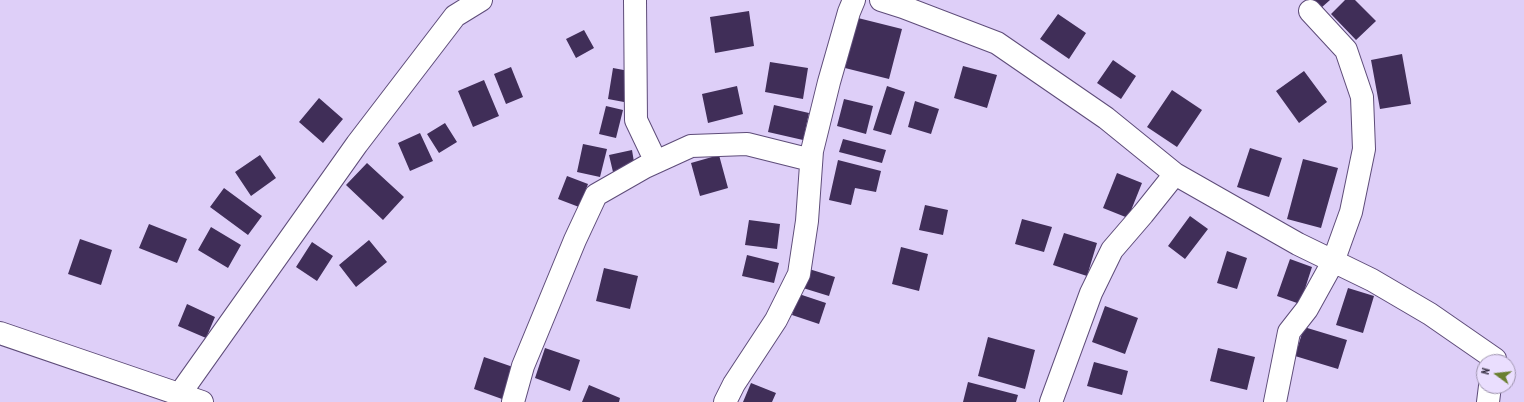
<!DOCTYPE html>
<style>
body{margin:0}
#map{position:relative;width:1524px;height:402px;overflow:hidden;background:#decff8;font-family:"PT Sans Narrow",sans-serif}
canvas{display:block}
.north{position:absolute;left:1476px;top:354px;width:40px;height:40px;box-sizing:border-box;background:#eadefe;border:1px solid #9e94ae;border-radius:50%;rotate:285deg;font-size:11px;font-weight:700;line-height:16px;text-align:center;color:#2b2437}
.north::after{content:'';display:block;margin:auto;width:14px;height:18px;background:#6a7f30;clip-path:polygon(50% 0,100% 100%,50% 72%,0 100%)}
</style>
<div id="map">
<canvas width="1524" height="402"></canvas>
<div class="north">N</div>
</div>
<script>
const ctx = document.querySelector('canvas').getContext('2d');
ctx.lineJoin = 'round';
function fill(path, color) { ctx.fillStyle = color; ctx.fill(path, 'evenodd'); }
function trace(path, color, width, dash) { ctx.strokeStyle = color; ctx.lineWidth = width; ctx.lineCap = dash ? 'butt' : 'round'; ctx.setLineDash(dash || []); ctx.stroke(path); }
const building = new Path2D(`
 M1313 0H1330L1321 8Z
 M1345 0H1355L1376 21 1356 40 1331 14Z
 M749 11 754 46 715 53 710 17Z
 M1058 14 1086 33 1069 59 1040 39Z
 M858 18 902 29 889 79 845 68Z
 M584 30 594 48 576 58 566 39Z
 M1402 54 1411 104 1380 109 1371 60Z
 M1113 60 1136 76 1121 99 1097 83Z
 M770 62 808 68 803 99 765 92Z
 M963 66 997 75 987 108 954 98Z
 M511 67 523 97 506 104 494 74Z
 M613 68 629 71 624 102 608 99Z
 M1304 71 1327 102 1299 123 1276 91Z
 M484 80 499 116 473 127 458 91Z
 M737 86 743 114 708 123 702 94Z
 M887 86 905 92 891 135 873 130Z
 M1172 90 1202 110 1177 147 1147 127Z
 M319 98 343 119 323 143 299 122Z
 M844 99 873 106 866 134 837 126Z
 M915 101 939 109 931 134 908 127Z
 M774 105 809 113 803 140 768 132Z
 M606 106 623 110 616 138 599 134Z
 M445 123 457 142 439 153 427 134Z
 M420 133 433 161 410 171 398 143Z
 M843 139 886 150 882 163 839 152Z
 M583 144 607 149 600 177 577 172Z
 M1250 148 1282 158 1269 197 1237 187Z
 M632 150 635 168 613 172 609 155Z
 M260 155 276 178 251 196 235 172Z
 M719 155 728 188 700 196 691 163Z
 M1303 159 1338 168 1321 228 1287 219Z
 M838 160 881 171 876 192 855 188 851 205 829 200Z
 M367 163 404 197 383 220 346 185Z
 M1117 173 1142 183 1128 218 1103 208Z
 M567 176 588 184 579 207 558 199Z
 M224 188 262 216 248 235 210 207Z
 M925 205 948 210 943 235 919 230Z
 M1190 216 1208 229 1185 259 1168 246Z
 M1022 219 1052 227 1044 252 1015 244Z
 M749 220 780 224 777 249 745 245Z
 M149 224 187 239 177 263 139 248Z
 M211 227 241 245 228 268 198 250Z
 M1064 233 1097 243 1087 276 1053 265Z
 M80 239 112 250 101 285 68 274Z
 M369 240 387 262 356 287 339 265Z
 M312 242 333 256 317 281 296 267Z
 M901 247 928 254 919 291 892 284Z
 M1227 251 1247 258 1237 289 1217 283Z
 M747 255 779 263 774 283 742 276Z
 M1290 259 1312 267 1300 304 1277 296Z
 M604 268 638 276 630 309 596 301Z
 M809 269 835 277 829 296 803 288Z
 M1348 288 1374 296 1363 333 1336 325Z
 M799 294 826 303 819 324 792 315Z
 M187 304 215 317 206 338 178 326Z
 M1105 306 1138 318 1125 354 1092 342Z
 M1304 327 1347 340 1338 369 1295 356Z
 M988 337 1035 350 1025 389 978 376Z
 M545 348 580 360 570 391 535 378Z
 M1218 348 1255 357 1247 390 1210 381Z
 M484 357 513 367 502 399 474 389Z
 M1094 362 1128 371 1122 395 1087 386Z
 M968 382 1018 395 1016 402H963Z
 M751 383 776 393 772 402H743Z
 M589 385 620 398 619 402H582Z`);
const minor = new Path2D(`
 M635 0 636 120 656 162
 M881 0 903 7 997 43 1106 118 1175 174 1298 244 1372 280 1430 314 1495 359V362
 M0 333 202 402
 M179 395 357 144 455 16 481 0
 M513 402 523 366 575 240 596 195 645 167 691 146 747 144 811 160
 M725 402 734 384 776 320 799 274 807 221 812 151 829 82 849 12 854 0
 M1051 402 1091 293 1112 250 1143 214 1175 174
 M1275 402 1289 332 1307 309 1333 262 1351 212 1364 149 1362 97 1346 50 1310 11
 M1488 402 1490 386`);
fill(building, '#402e58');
trace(minor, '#5e4c79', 24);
trace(minor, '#fff', 22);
</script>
